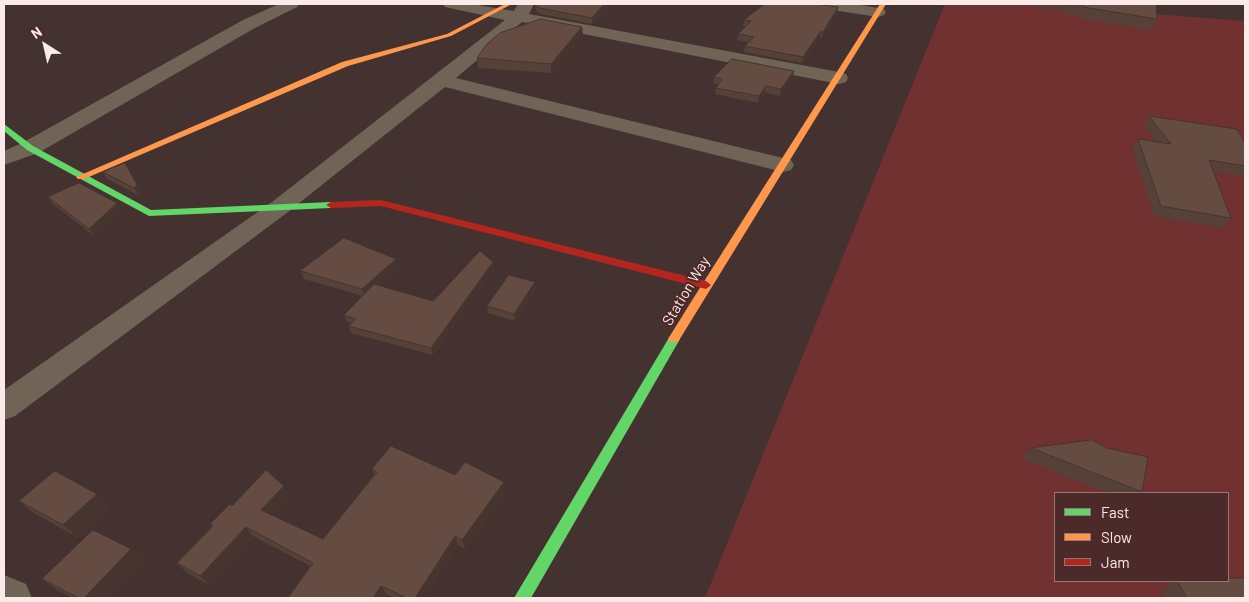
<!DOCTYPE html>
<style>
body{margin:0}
#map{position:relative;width:1249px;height:602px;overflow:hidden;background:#443231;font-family:Barlow,sans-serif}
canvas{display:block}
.frame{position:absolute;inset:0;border:5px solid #fceae8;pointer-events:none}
.legend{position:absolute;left:1054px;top:492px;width:175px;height:90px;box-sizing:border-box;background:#4c2a29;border:1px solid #927775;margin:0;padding:6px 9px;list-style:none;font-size:15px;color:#fceae8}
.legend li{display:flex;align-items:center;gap:10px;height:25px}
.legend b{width:25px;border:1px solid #927775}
.north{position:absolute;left:20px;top:20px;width:50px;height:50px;-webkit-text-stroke:4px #4c2a29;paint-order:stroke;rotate:325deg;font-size:14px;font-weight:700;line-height:20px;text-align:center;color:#fceae8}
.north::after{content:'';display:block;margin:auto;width:18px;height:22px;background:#fceae8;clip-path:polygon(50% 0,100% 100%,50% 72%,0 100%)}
</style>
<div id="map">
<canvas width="1249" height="602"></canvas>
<div class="frame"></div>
<ul class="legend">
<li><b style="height:6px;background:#63d668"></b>Fast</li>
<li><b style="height:6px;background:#ff974d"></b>Slow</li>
<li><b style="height:6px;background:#b3261e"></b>Jam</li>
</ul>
<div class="north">N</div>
</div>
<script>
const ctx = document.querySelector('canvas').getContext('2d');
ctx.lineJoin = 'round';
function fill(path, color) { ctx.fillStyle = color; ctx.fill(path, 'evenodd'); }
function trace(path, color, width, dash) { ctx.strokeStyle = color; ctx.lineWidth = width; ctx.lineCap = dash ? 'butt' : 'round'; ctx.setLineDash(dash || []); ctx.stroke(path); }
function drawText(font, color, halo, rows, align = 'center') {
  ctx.font = font + ' Barlow,sans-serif'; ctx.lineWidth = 4; ctx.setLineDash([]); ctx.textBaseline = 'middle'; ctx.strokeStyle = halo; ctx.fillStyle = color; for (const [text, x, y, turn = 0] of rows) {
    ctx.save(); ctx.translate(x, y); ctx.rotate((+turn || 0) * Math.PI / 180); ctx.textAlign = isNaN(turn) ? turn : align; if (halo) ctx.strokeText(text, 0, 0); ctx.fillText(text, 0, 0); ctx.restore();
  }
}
const green = new Path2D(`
 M945 4H1021L1245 21V598H705ZM1055 493H1228V581H1055Z`);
const street = new Path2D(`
 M279 4H299L297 7 255 28 38 153 4 165V151L22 143 243 20Z
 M443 4H471L514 11 518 4H534L529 14 839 72 846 74 848 78 846 82 839 84 522 22 456 78 791 160 794 165 791 170 783 172 445 87 288 212 15 416 4 420V390L272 202 505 20 445 7Z
 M818 4H855L884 9 886 12 884 15 878 17 826 9 820 7Z
 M4 575 26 584 32 598H4Z`);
const fast = new Path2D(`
 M4 124 33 146 151 210 331 202 336 205 331 208 149 216 27 150 4 131Z
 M674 335 678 336 680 339 531 598H514L670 336Z`);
const slow = new Path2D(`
 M505 4H512L451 36 348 66 84 179H78L76 177 342 62 447 34Z
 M880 4H886L678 342H670L668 339 696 294Z`);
const jam = new Path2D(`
 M381 200 706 281 711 285 706 289 381 206 331 208 326 205 331 202Z`);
const wall = new Path2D(`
 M609 4 592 24 541 14 536 11 535 5Z
 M1029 4H1156L1157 19 1151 30 1078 18V15L1062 13V11L1029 6Z
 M838 7 837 13 822 38 820 37 802 63 744 52 745 46 748 42 737 40 738 34 746 26H743L744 20Z
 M583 36 551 73 478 68 477 58Z
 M714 77H793L780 96 765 92 758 103 715 94 716 88 718 85 713 83Z
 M1149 116 1245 143V176L1213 171 1231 218 1224 228 1154 216 1132 148 1138 139 1156 141 1144 125Z
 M125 163 141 192 138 195 107 179 103 172Z
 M48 197 117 203 122 210 94 236 53 204Z
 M396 259 398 266 377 285 433 301 493 262 494 269 433 355 351 333 348 326 351 323 347 322 344 315 363 296 304 279 300 271Z
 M536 289 515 321 488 313 487 306Z
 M1031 448 1142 492 1140 493H1107L1022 459Z
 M372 469 455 475 506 492 465 549 458 545 424 598H395L386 594 384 598H288L310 566 253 536 209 585 186 572 177 563 212 526 210 524 290 495 272 515 323 539 374 475Z
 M19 501 110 506 77 537 34 513Z
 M131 549 144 560 109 598H73L57 590 42 579Z
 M1173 581H1228L1245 598H1166L1161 590Z`);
const shadedWall = new Path2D(`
 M604 4H609L592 24V18Z
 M838 7 837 13 822 38 823 32Z
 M582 27 583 36 551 73V64Z
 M821 31 820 37 802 63 803 57Z
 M794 71 793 77 780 96 781 89Z
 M766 86 765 92 758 103 759 96Z
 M125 163 141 192 138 195 134 188Z
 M117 203 122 210 94 236 89 229Z
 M396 259 398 266 364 296 362 289Z
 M493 262 494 269 433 355 431 348Z
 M535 282 536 289 515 321 514 314Z
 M504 482 506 492 465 549 462 540Z
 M284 486 290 495 268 520 261 510Z
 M97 494 110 506 77 537 63 525Z
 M246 527 253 536 209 585 200 576Z
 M455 536 458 545 424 598H415Z
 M131 549 144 560 109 598H84Z
 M381 586 386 594 384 598H373Z`);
const building = new Path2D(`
 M542 4H604L592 18 540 8 535 5Z
 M765 4H815L838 7 823 32 821 31 803 57 745 46 754 37 738 34 751 21 744 20Z
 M1077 4H1156L1157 19 1083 7V5Z
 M541 19 582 27 551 64 477 58 487 44 500 33Z
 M732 59 794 71 781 89 766 86 759 96 716 88 722 79 714 77Z
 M1149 116 1237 129 1245 143V166L1209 160 1231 218 1161 206 1138 139 1171 144Z
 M125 163 137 185 134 188 103 172Z
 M79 183 117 203 89 229 48 197Z
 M344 238 396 259 362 289 300 271Z
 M480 251 493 262 431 348 348 326 356 319 344 315 374 284 433 301Z
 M509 275 535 282 514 314 487 306Z
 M1092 440 1107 448 1148 457 1142 492 1031 448Z
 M391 446 455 475 465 462 504 482 462 540 455 536 415 598H407L381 586 373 598H288L313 563 246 527 200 576 177 563 213 526 210 524 230 504 232 506 266 470 284 486 261 510 323 539 377 472 372 469Z
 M55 471 97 494 63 525 19 501Z
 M93 530 131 549 84 598H79L42 579Z
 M1228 578H1245V598H1187L1177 581H1228Z`);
const streetNames = [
 ["Station Way",686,291,-59]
];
fill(green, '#713131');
fill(street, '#6f6456');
fill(fast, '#63d668');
fill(slow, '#ff974d');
fill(jam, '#b3261e');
fill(wall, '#564139');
fill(shadedWall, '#46352e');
fill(building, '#644c42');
trace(building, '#46352e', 1);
drawText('15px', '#fceae8', '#4c2a29', streetNames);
</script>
